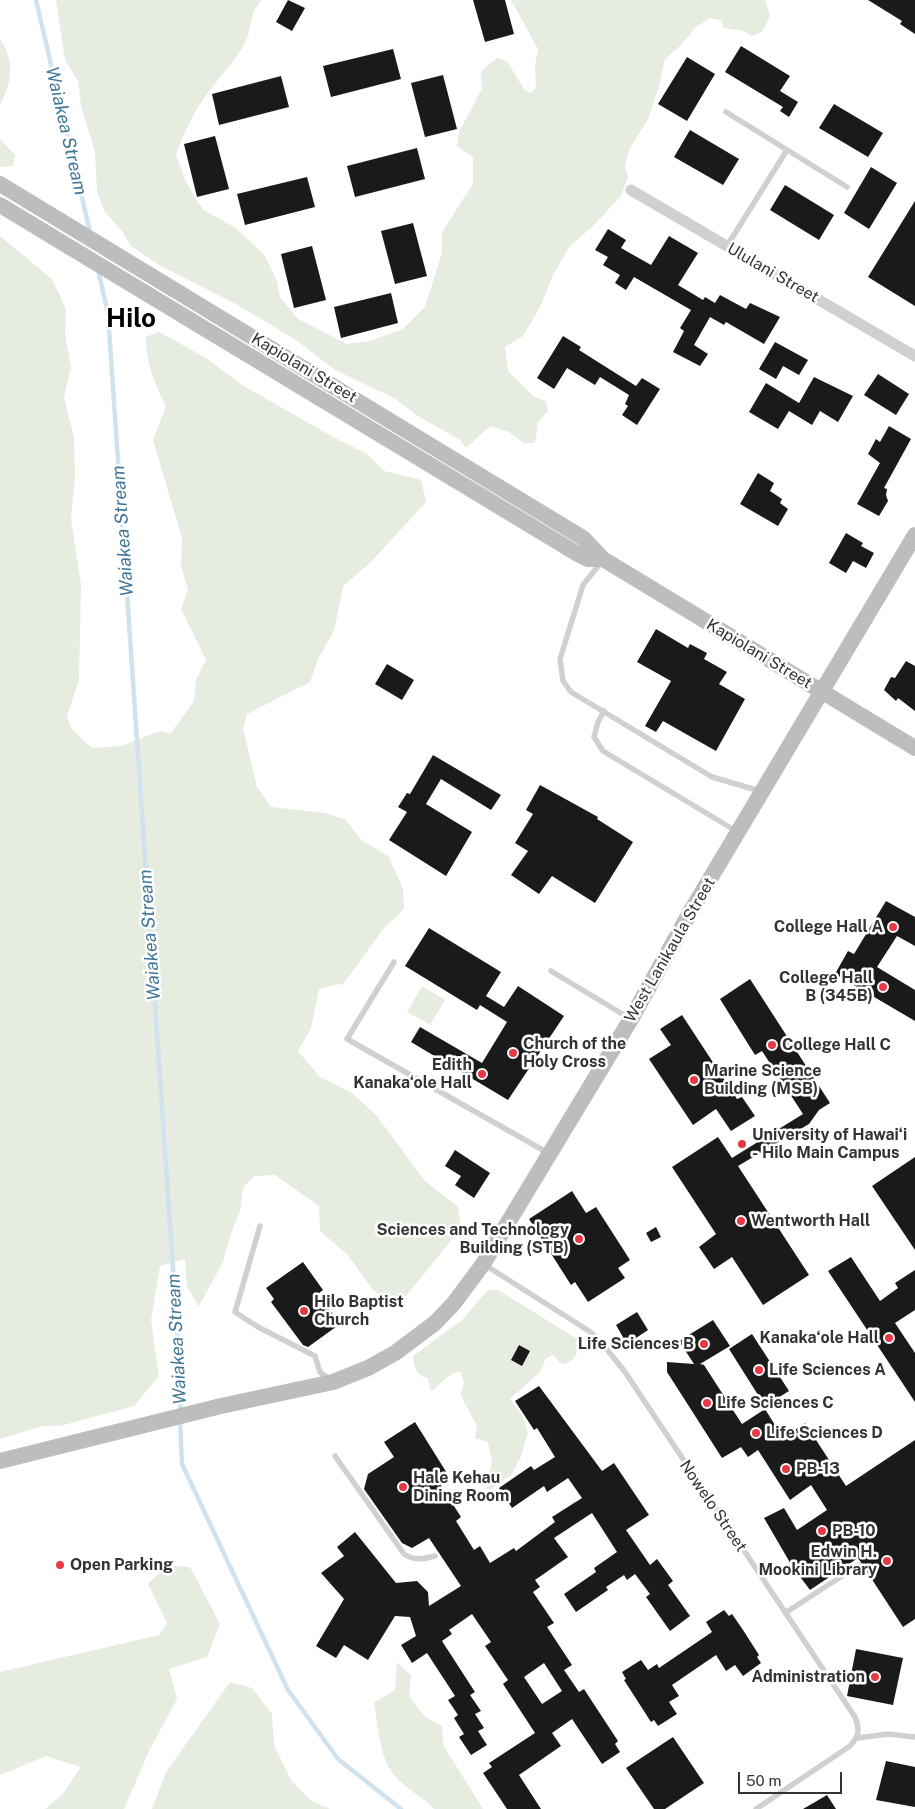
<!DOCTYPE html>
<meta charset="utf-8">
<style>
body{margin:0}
#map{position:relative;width:915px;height:1809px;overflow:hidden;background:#fff;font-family:"Public Sans",sans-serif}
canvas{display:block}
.scale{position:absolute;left:738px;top:1772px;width:104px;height:22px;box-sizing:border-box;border:2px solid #333;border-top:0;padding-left:6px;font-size:15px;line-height:18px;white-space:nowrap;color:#333;-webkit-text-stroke:4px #fff;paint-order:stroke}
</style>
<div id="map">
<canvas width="915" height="1809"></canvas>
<div class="scale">50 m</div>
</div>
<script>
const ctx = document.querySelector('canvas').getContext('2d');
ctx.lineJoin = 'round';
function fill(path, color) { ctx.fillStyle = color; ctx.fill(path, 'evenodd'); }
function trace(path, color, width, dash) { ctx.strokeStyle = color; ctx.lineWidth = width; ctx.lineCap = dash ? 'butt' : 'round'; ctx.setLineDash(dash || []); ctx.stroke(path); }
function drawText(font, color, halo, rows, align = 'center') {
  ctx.font = font + ' "Public Sans",sans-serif'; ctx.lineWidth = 5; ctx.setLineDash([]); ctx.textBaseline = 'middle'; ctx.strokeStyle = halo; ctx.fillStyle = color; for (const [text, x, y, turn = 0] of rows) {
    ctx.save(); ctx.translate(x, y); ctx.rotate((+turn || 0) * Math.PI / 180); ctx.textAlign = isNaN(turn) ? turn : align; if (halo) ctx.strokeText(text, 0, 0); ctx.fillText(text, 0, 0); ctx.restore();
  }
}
const green = new Path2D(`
 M56 0H262C247 18 254 19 247 38 240 56 225 70 214 85 197 105 184 131 176 155L186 182 203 210 236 228 265 256 277 281 280 297 298 319 347 344 370 341 403 329 425 307 442 253V232L473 184V157L457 146 459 132 482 89 481 71 497 58 507 61 525 91 532 93 536 86 535 65 538 49 511 0H765L770 15 763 31 752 36 743 31 724 28 721 20 710 18 696 27 680 46 665 59 658 90 648 119 629 150 625 166 628 177 621 196 593 226 570 246 552 277 540 307 523 336 505 347 508 371 533 396 546 401 548 411 538 422 535 443H524L509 432 490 426 466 448 460 440 418 416 394 398 335 370 296 340 236 304 159 265 131 246 122 231 105 212 97 191 95 152 81 106 78 81 65 60Z
 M0 39C15 61 12 83 0 105Z
 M0 139 15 155 13 166 0 167Z
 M0 236 52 279 66 309 65 333 71 367 64 397 74 438 75 476 71 519 81 585 79 680 67 716 71 728 92 748 121 746 160 731 171 733 194 701 196 680 206 660 181 609 188 590 181 565 182 538 153 440 166 406C154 383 146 363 146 337L159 332 206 358 242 385 333 437 367 454 384 471 421 480 426 502 370 563 343 586 334 631 318 659 310 682 247 714 243 729 257 787 271 807 325 813 346 820 360 839 389 857 403 889 404 909 383 929 344 983 319 989 311 1028 298 1051 320 1077 353 1094 376 1115 425 1181 458 1207 461 1228 406 1296 389 1302 372 1289 348 1255 320 1231 319 1206 275 1175 254 1176 243 1188 240 1211 230 1236 223 1262 199 1306 187 1287 185 1259 160 1266 151 1320 159 1376 134 1406 60 1426H43L0 1439Z
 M422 986 445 1000 430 1025 407 1012Z
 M493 1290H498L579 1340 575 1344 578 1347C577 1357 573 1360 565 1364L560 1363 554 1355 546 1358 540 1372 510 1399 523 1416 528 1433 521 1456 512 1474 491 1489H487V1480L492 1462 488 1442 475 1438 477 1426 460 1394 464 1384 461 1372C450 1372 442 1382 434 1390H430L428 1378C416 1375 414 1368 413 1356L462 1320 487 1291Z
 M166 1566 190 1567 220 1624 207 1657 169 1669 177 1699 149 1751 124 1809H45L61 1796 81 1767 46 1756 0 1775V1672L159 1635 167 1623 148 1584Z
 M397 1662 411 1675 409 1696 424 1716 442 1726 443 1745 483 1809H434C424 1798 412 1792 401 1782 379 1765 379 1728 374 1703L395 1690Z
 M230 1682 252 1688 272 1714 274 1745 291 1780 311 1801 330 1809H152L166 1772Z`);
const stream = new Path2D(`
 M36 0 90 232
 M98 269 108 314 181 1386 180 1413
 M180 1420 182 1464 288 1690 338 1759 401 1809`);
const building = new Path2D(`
 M288 0 305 8 292 31 276 22Z
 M473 0H505L514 34 485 42Z
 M868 0H915V34L900 24 902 21Z
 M741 46 790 76 780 91 798 102 789 117 780 111 783 107 725 72Z
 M393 49 401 79 331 97 323 66Z
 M687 57 715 74 687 121 658 104Z
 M443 75 457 129 425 137 411 83Z
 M281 76 289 107 219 125 212 94Z
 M834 104 883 133 868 157 819 128Z
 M690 130 739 159 723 185 674 157Z
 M215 136 229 189 197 197 184 144Z
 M417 148 425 179 355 197 347 166Z
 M871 167 897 183 869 229 844 213Z
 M307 177 315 207 245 225 237 194Z
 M785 185 834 215 819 240 770 210Z
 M915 201V306L868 277Z
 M413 223 427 276 395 284 381 231Z
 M608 229 626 240 621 248 651 265 669 236 698 253 678 285 703 300 705 297 715 303 720 295 746 309 750 303 780 317 764 344 726 322 724 325 710 317 694 345 708 354 700 366 673 352 684 331 680 328 691 310 634 277 626 290 615 283 620 275 603 265 608 257 595 250Z
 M312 246 326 300 294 308 281 254Z
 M391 293 398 323 341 338 334 307Z
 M563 336 581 347 579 350 636 386 642 378 660 389 637 425 622 415 628 406 625 404 629 395 600 377 595 385 567 368 554 389 537 378Z
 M775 342 808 360 799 375 783 366 776 379 759 369Z
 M878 374 909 394 896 415 864 395Z
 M814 377 853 396 838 422 820 411 812 425 789 411 778 429 749 412 766 383 799 403Z
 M889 426 911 439 884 488 887 489 886 495 888 501 879 516 857 504 880 463 868 454 876 439 880 442Z
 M758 473 774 483 770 491 782 499 780 503 788 509 778 526 740 504Z
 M846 533 863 543 861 546 874 553 866 568 853 561 846 573 829 563Z
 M656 629 688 648 690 644 707 653 704 659 727 672 719 684 745 699 716 751 663 721 656 732 645 726 671 681 637 662Z
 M906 661 915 666V711L898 698 896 701 884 690 891 677 895 678Z
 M387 664 414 680 402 700 375 684Z
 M433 755 501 795 491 810 441 779 426 804 472 832 446 876 389 840 407 812 398 807 407 793 410 794Z
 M540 785 598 817 597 819 633 842 595 903 552 876 539 894 511 875 528 851 515 843 533 814 526 810Z
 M886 901 915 917V946L897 936 877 967 915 990V1021L835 974 848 951 854 954Z
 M429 928 501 972 486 996 504 1007 518 986 564 1016 508 1100 411 1042 420 1027 482 1063 507 1022 480 1005 477 1010 405 966Z
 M750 979 830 1103 819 1110 809 1124 738 1166 809 1275 763 1305 732 1257 714 1269 699 1247 716 1234 672 1167 718 1137 732 1158 803 1114 762 1051 755 1055 720 999Z
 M682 1015 737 1099 742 1097 755 1116 731 1131 716 1109 693 1125 649 1059 671 1045 660 1029Z
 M455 1150 490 1173 474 1198 455 1185 461 1176 445 1166Z
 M915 1157V1250L872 1186Z
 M572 1191 586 1213 596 1207 630 1260 618 1268 625 1278 588 1302 575 1282 571 1285 529 1219Z
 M656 1227 661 1237 651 1242 646 1233Z
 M851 1257 880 1301 898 1288 895 1283 915 1270V1310L895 1323 915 1353V1402L828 1271Z
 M303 1262 323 1290 318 1294 340 1324 308 1347 303 1345 271 1302 274 1299 266 1288Z
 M637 1312 648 1330 627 1344 616 1325Z
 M713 1320 730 1346 700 1364 704 1365 742 1424 765 1409 783 1438 805 1423 846 1486 915 1440V1619L903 1627 858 1558 810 1590 792 1566 764 1518 784 1508 797 1530 827 1510 811 1485 790 1500 758 1450 748 1457 741 1447 722 1458 667 1372V1362L694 1364 679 1341Z
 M752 1334 789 1391 765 1406 729 1349Z
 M519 1345 530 1351 522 1366 511 1360Z
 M539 1386 602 1471 614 1463 649 1515 626 1530 650 1565 657 1559 673 1581 668 1585 690 1616 670 1631 646 1597 650 1594 635 1574 627 1580 624 1575 606 1587 608 1590 576 1612 564 1594 596 1572 594 1568 617 1552 592 1513 554 1538 568 1557 535 1580 540 1587 533 1592 554 1623 547 1627 572 1665 564 1670 579 1692 584 1689 597 1709 618 1741 615 1744 620 1752 602 1764 572 1719 552 1733 561 1746 519 1775 541 1809H507L483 1773 492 1767 489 1763 535 1733 503 1684 508 1680 485 1646 491 1642 472 1614 449 1630 452 1634 442 1641 475 1692 470 1695 481 1711 475 1714 484 1728 478 1731 487 1745 471 1755 459 1737 464 1734 454 1718 458 1715 448 1700 455 1696 427 1653 412 1663 401 1645 416 1636 410 1617 395 1616 368 1660 344 1645 336 1658 316 1646 344 1599 321 1573 344 1556 337 1547 355 1532 396 1583 417 1581 428 1592 429 1606 461 1586 429 1538 412 1548 402 1543 364 1489 368 1474 394 1457 384 1442 415 1422 450 1478 440 1484 461 1517 456 1521 474 1550 480 1546 490 1563 514 1548 516 1551 555 1522 552 1517 582 1498 568 1478 547 1492 544 1486 512 1508 499 1488 531 1466 534 1470 555 1457 537 1428 534 1430 515 1401ZM544 1663 562 1691 542 1704 524 1677Z
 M724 1610 729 1616 732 1614 743 1630 759 1655 757 1657 761 1663 743 1676 735 1665 726 1671 716 1655 672 1685 679 1696 669 1702 677 1714 658 1726 654 1720 651 1722 624 1680 626 1679 622 1672 641 1660 648 1670 657 1664 659 1668 712 1632 706 1622Z
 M856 1649 903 1658 893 1705 847 1696Z
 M673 1737 704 1783 665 1809H654L626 1768Z
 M886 1761 915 1767V1807L876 1800Z
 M827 1795 836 1809H803Z`);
const lane = new Path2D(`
 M726 112 847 187
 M727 246 787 150
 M602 561 583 585 560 659 563 681 571 692 712 777 760 791
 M604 711 598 722 594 737 603 751 736 831
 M394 962 347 1039 548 1153
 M551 971 629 1018
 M260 1226 235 1312 258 1327 315 1356 320 1372 329 1379
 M485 1265 589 1331 602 1343 625 1372 855 1717C860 1730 859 1736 850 1746L756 1809
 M335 1456 404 1554C415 1561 423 1559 435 1556
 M785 1613 859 1565
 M857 1738 888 1734 915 1737`);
const street = new Path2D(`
 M631 190 915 356`);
const secondary = new Path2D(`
 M0 184 583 538 603 559 915 748
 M0 205 576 553 588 559H603
 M0 1461 221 1406 333 1382 368 1368 395 1353 435 1323 454 1303 483 1264 631 1019 692 909 915 535`);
const markers = [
 [893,927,5,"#e63946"],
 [883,987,5,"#e63946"],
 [772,1045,5,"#e63946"],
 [513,1053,5,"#e63946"],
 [482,1074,5,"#e63946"],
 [694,1080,5,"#e63946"],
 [742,1144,5,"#e63946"],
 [741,1221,5,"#e63946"],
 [579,1239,5,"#e63946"],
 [304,1311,5,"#e63946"],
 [889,1338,5,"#e63946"],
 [704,1344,5,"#e63946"],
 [759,1370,5,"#e63946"],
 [707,1403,5,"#e63946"],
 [756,1433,5,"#e63946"],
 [786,1469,5,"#e63946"],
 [403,1487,5,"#e63946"],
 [822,1531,5,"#e63946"],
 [887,1561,5,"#e63946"],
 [60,1565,5,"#e63946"],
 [875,1677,5,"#e63946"]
];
const streetNames = [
 ["Ululani Street",773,273,30],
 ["Kapiolani Street",304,368,31],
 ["Kapiolani Street",759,654,31],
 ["West Lanikaula Street",670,950,-60],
 ["Nowelo Street",713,1506,56]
];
const poiNames = [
 ["College Hall A",883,927,"right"],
 ["College Hall",873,978,"right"],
 ["B (345B)",873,996,"right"],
 ["Church of the",523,1044],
 ["Holy Cross",523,1062],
 ["College Hall C",782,1045],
 ["Edith",472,1065,"right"],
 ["Kanaka‘ole Hall",472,1083,"right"],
 ["Marine Science",704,1071],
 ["Building (MSB)",704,1089],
 ["University of Hawaiʻi",752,1135],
 ["- Hilo Main Campus",752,1153],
 ["Wentworth Hall",751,1221],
 ["Sciences and Technology",569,1230,"right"],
 ["Building (STB)",569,1248,"right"],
 ["Hilo Baptist",314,1302],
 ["Church",314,1320],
 ["Kanakaʻole Hall",879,1338,"right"],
 ["Life Sciences B",694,1344,"right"],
 ["Life Sciences A",769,1370],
 ["Life Sciences C",717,1403],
 ["Life Sciences D",766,1433],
 ["PB-13",796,1469],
 ["Hale Kehau",413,1478],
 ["Dining Room",413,1496],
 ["PB-10",832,1531],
 ["Edwin H.",877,1552,"right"],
 ["Mookini Library",877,1570,"right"],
 ["Open Parking",70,1565],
 ["Administration",865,1677,"right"]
];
const waterNames = [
 ["Waiakea Stream",66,131,77],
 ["Waiakea Stream",123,531,-94],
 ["Waiakea Stream",150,935,-94],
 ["Waiakea Stream",177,1339,-93]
];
const townNames = [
 ["Hilo",131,319]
];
fill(green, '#e6ecdf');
trace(stream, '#cfe2ee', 4.5);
fill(building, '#1a1a1a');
trace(lane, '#d0d0d0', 5.5);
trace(street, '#d0d0d0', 11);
trace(secondary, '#bdbdbd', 16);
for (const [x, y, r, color] of markers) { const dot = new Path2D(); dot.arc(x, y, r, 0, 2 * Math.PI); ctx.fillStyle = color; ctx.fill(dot); trace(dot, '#fff', 2); }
drawText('16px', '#333', '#fff', streetNames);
drawText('bold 16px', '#333', '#fff', poiNames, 'left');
drawText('italic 18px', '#3f7597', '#fff', waterNames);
drawText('bold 26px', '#000', '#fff', townNames);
</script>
